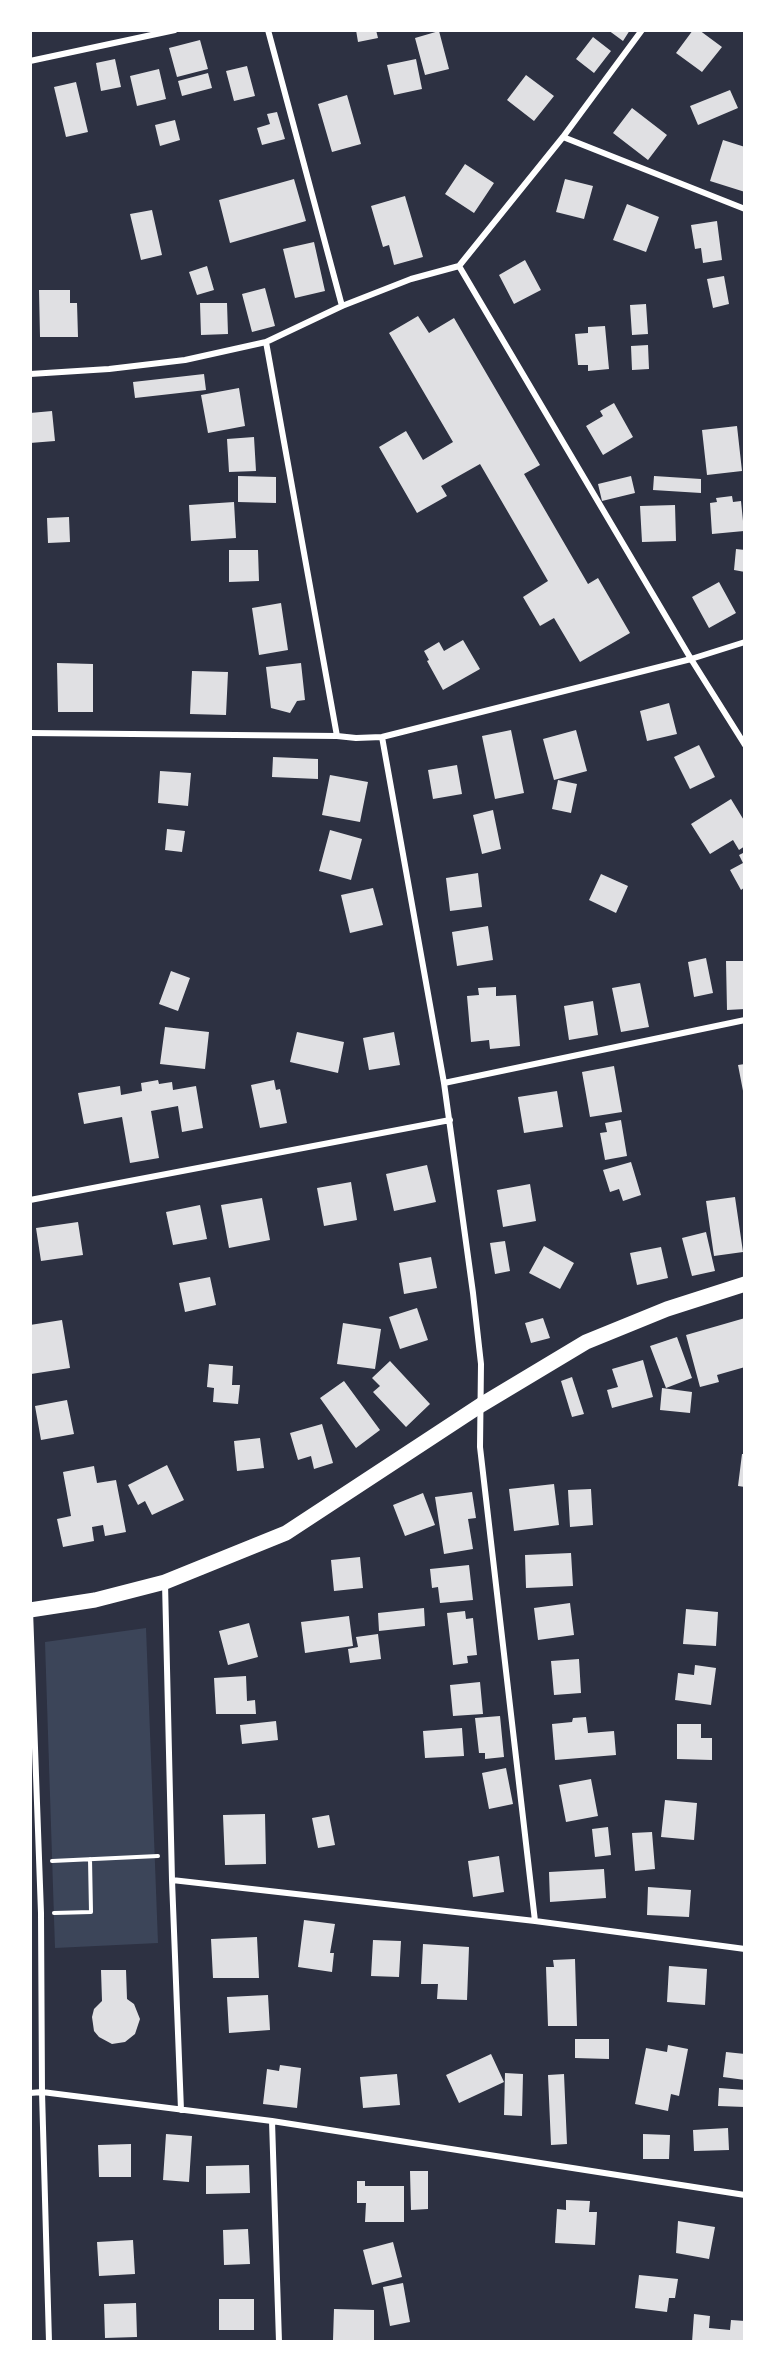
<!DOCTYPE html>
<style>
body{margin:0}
#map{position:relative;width:775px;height:2372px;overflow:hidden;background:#2d3142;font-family:Helvetica,sans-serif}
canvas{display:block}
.frame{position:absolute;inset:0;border:32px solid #fff;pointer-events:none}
</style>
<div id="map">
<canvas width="775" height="2372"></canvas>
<div class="frame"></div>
</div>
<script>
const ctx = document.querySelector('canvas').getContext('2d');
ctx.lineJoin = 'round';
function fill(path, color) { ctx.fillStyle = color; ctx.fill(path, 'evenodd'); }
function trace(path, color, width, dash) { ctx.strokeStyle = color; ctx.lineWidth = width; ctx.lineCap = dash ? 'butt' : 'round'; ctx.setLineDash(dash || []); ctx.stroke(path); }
const green = new Path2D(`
 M146 1628 158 1943 55 1948 45 1642Z`);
const building = new Path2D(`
 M356 30H376L378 38 358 42Z
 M608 30H630L623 41Z
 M693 30H699L722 47 702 72 676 53Z
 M439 31 449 69 425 75 415 38Z
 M593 37 611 51 594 73 576 59Z
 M200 40 208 69 177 77 169 48Z
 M115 59 121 87 101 91 96 63Z
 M416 59 422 89 394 95 387 65Z
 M247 66 255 96 234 101 226 71Z
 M159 69 166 99 137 106 130 76Z
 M208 73 212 88 182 96 178 81Z
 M526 75 554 96 534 121 507 100Z
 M76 82 88 132 66 137 54 87Z
 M730 90 738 108 698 125 690 106Z
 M347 95 361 144 332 152 318 104Z
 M632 108 667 135 648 160 613 133Z
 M277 112 285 139 262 145 257 128 270 124 267 114Z
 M175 120 180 140 160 146 155 125Z
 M723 140 745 147V192L710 181Z
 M465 164 494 183 474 213 445 194Z
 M294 179 306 221 230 243 219 200Z
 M565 179 593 186 584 219 556 212Z
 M405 196 423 257 394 265 389 245 383 247 371 206Z
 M627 204 659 217 646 252 613 240Z
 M152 210 162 255 141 260 130 214Z
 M717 221 722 260 703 263 701 248 695 249 691 225Z
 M314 242 325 291 295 298 283 249Z
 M525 260 541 290 514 304 499 275Z
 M207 266 214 290 197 295 189 272Z
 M724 276 729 304 713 308 707 279Z
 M265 288 275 326 252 332 242 294Z
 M39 290H70V303H77L78 337H40Z
 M200 303H227L228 334 201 335Z
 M646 304 648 334 632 335 630 305Z
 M418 316 429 333 454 318 540 465 524 474 588 584 598 578 630 633 580 662 554 618 540 626 523 597 548 581 480 464 441 486 447 496 417 513 379 447 406 431 423 460 453 442 389 333Z
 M605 326 609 369 588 371V365H578L575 334 588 333V327Z
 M648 345 649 369 632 370 631 346Z
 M204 374 206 390 135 398 133 382Z
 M239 388 245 426 208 433 201 395Z
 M614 403 633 437 603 455 586 426 603 416 600 411Z
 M52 411 55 441 30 443V413Z
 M737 426 742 471 707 475 702 430Z
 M254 437 256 471 229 472 227 439Z
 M238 476 276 477V503L238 502Z
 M631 476 635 493 602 501 598 484Z
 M654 476 701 479V493L653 490Z
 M732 496 733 502 741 501 744 531 712 534 710 503 717 502 716 498Z
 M234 502 236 538 191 541 189 505Z
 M675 505 676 541 642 542 640 506Z
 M69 517 70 542 48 543 47 518Z
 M736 549 745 550V572L734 570Z
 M229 550H258L259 581 229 582Z
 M719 582 736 613 709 628 692 597Z
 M281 603 288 650 259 655 252 608Z
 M463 640 480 669 443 690 427 661 429 660 424 651 439 642 444 651Z
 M57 663 93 664V712H58Z
 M301 663 305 700 297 701 290 713 271 708 266 667Z
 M192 671 228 672 226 715 190 714Z
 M669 703 677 734 647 741 640 711Z
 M511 730 524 793 495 799 482 736Z
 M576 730 587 771 554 780 543 739Z
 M699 745 715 777 690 789 674 757Z
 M273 757 318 759V779L272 777Z
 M457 765 462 794 433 799 428 770Z
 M160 771 191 773 188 806 158 803Z
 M330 775 368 782 360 822 322 815Z
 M558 780 577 784 571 813 552 809Z
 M731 799 745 822V846L739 850 733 840 710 854 691 824Z
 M493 810 501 849 482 854 473 815Z
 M167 829 185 831 182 852 165 850Z
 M330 830 362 839 351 880 319 871Z
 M745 852V887L741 890 730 870 743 863 739 855Z
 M478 873 482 907 450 911 446 878Z
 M601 874 628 886 616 913 589 900Z
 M373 888 383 925 350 933 341 895Z
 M488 926 493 960 457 966 452 932Z
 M706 958 713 993 694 997 688 962Z
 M726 961H745V1009L727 1010Z
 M171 971 190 978 178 1011 159 1004Z
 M640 983 649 1027 621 1032 612 988Z
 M496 987V996L516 995 520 1046 490 1049 489 1040 471 1042 467 996 479 995 478 988Z
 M593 1001 598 1035 569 1040 564 1006Z
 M165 1027 209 1032 205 1069 160 1064Z
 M297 1032 344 1042 338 1073 290 1062Z
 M394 1032 400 1065 369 1070 363 1038Z
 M745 1064V1096H744L738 1065Z
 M614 1066 622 1112 590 1117 582 1072Z
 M158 1080 159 1084 172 1082 173 1090 196 1086 203 1128 182 1132 178 1106 151 1111 159 1158 130 1163 122 1117 84 1124 78 1093 120 1086 121 1095 142 1091 141 1083Z
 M274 1080 276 1090 280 1089 287 1123 260 1128 251 1085Z
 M557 1091 563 1127 524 1133 518 1097Z
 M621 1120 627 1156 605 1160 600 1133 607 1132 605 1123Z
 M631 1162 641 1195 623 1201 619 1189 610 1192 603 1170Z
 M427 1165 436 1202 394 1211 386 1174Z
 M351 1182 357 1220 324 1226 317 1188Z
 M530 1184 536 1221 503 1227 497 1190Z
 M735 1197 743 1252 714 1256 706 1201Z
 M262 1198 270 1240 229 1248 221 1205Z
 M200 1205 207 1239 173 1245 166 1212Z
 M78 1222 83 1255 41 1261 36 1228Z
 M706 1232 715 1271 692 1276 682 1238Z
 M505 1241 510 1271 495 1274 490 1243Z
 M544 1246 574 1263 560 1289 529 1273Z
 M661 1247 668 1278 637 1285 630 1253Z
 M431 1257 437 1288 404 1294 399 1263Z
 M210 1277 216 1305 185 1312 179 1283Z
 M417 1308 428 1340 400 1349 389 1317Z
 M543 1318 550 1338 531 1343 525 1323Z
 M745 1318V1367L717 1375 719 1382 700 1387 686 1335Z
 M62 1320 70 1368 31 1374 30 1325Z
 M343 1323 381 1329 375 1369 337 1364Z
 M677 1337 692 1378 666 1388 650 1346Z
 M643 1360 653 1397 612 1408 607 1390 618 1387 612 1369Z
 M390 1361 430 1404 406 1427 373 1392 380 1386 372 1378Z
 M209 1364 233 1366 232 1385H240L238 1404 213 1402 214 1388 207 1387Z
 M572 1377 584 1414 572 1417 561 1381Z
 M344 1381 380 1430 356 1448 320 1398Z
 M662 1388 692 1392 690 1413 660 1410Z
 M67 1400 74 1434 41 1440 35 1406Z
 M322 1424 333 1463 314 1469 311 1456 298 1460 290 1433Z
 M260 1438 264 1468 237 1471 234 1441Z
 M742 1454H745V1487L738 1486Z
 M167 1465 184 1500 152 1515 145 1501 138 1505 128 1485Z
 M94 1466 97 1483 116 1480 126 1532 105 1536 103 1525 92 1527 94 1541 63 1547 57 1519 71 1516 63 1472Z
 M554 1484 559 1525 514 1531 509 1489Z
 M591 1489 593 1525 570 1527 568 1490Z
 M472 1492 476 1518 468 1519 473 1549 444 1554 435 1497Z
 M423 1493 435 1525 405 1536 393 1505Z
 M571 1553 573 1586 526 1588 525 1555Z
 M360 1557 363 1588 334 1591 331 1560Z
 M469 1565 473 1600 440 1603 438 1587 432 1588 430 1569Z
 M570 1603 574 1635 538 1640 534 1608Z
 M424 1608 425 1626 379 1631 378 1613Z
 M686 1609 718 1612 716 1646 683 1644Z
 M465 1611 466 1619 473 1618 477 1655 467 1656 468 1663 453 1665 447 1613Z
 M349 1616 353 1646 305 1653 301 1622Z
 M249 1623 258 1657 228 1665 219 1631Z
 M378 1634 381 1659 350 1663 348 1649 358 1647 356 1637Z
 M579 1659 581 1693 554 1695 551 1661Z
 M695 1665 716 1668 711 1705 675 1700 678 1673 694 1675Z
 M246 1676 247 1701 255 1700 256 1714H216L214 1678Z
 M480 1682 483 1714 453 1716 450 1685Z
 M500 1716 504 1757 485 1759V1753H479L475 1718Z
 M586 1717 588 1733 614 1731 616 1755 555 1760 552 1724 572 1722 573 1718Z
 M276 1721 278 1740 242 1744 240 1725Z
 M677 1724H701V1738H712V1760L677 1759Z
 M462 1728 464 1756 425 1758 423 1731Z
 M506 1768 513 1804 489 1809 482 1773Z
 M591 1779 598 1816 566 1822 559 1785Z
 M665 1800 697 1803 694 1840 661 1837Z
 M265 1814 266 1864 225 1865 223 1815Z
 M329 1815 335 1845 318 1848 312 1818Z
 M608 1827 611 1855 595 1857 592 1829Z
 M652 1832 655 1869 635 1871 632 1833Z
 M499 1856 504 1892 473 1897 468 1861Z
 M604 1869 606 1898 550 1902 549 1872Z
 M648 1887 691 1890 689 1917 647 1915Z
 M304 1920 335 1924 330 1953H334L332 1972 298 1967Z
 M257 1937 259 1978H213L211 1939Z
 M373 1940 401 1941 399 1977 371 1976Z
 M423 1944 469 1947 467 2000 437 1999 438 1984H421Z
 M575 1959 577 2026H548L546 1967H554L553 1960Z
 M669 1966 707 1969 705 2005 667 2002Z
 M101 1970H126L127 1999 134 2004 140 2019 135 2034 125 2042 112 2044 99 2037 94 2031 92 2017 94 2009 102 2001Z
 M268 1995 270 2030 229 2033 227 1997Z
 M575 2039H609V2059L575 2058Z
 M668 2045 688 2049 679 2096 671 2094 668 2111 635 2104 646 2048 667 2052Z
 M726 2052 745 2054V2080L723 2077Z
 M491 2054 504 2082 459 2103 446 2075Z
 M280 2065 301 2068 297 2108 263 2104 267 2069 279 2071Z
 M505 2073 523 2074 522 2116 504 2115Z
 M397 2074 400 2105 363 2108 360 2077Z
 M564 2074 567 2144 551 2145 548 2075Z
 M719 2088 745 2090V2107L718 2106Z
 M728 2128 729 2150 694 2151 693 2130Z
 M166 2134 192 2136 189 2182 163 2180Z
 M643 2134 670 2135 669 2159H643Z
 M131 2144V2177H99L98 2145Z
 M249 2165 250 2193 206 2194V2166Z
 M410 2171H428V2209L411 2210Z
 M357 2181H365V2186H404V2222H365L366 2203H357Z
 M566 2200 590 2201 589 2212H597L595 2245 555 2243 557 2209 566 2210Z
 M678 2221 715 2227 709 2259 676 2253Z
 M248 2229 250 2264 224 2265 223 2230Z
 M133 2240 135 2274 99 2276 97 2242Z
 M393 2242 402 2277 372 2285 363 2250Z
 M639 2275 678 2279 675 2298H669L667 2312 635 2308Z
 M403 2283 410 2322 390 2326 383 2287Z
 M219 2299H254V2330H219Z
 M136 2303 137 2337 105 2338 104 2304Z
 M334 2309 374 2310V2341L333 2340Z
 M694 2314 710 2316 709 2328 730 2330 731 2320 745 2321 744 2342H692Z`);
const path = new Path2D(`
 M52 1861 158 1856
 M54 1913 91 1912 90 1859`);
const minor = new Path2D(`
 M268 30 342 306
 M30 61 175 30
 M563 137 745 209
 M459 266 691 659 745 745
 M266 342 337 736
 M30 374 109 369 185 360 266 342 342 306 411 279 459 266 563 137 642 30
 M30 733 337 736 356 738 382 737 691 659 745 642
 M382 737 444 1083 473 1293 481 1364 480 1447 535 1921
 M444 1083 745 1020
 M30 1200 450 1120
 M165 1583 172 1880 181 2110
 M30 1610 41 1913 42 2092 49 2342
 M172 1880 535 1921 745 1949
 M30 2093 42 2092 272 2121 745 2195
 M272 2121 279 2342`);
const primary = new Path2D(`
 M30 1610 95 1600 165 1582 286 1533 481 1405 586 1342 667 1309 745 1284`);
fill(green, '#3c4559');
fill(building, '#e0e0e3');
trace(path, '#fff', 4);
trace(minor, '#fff', 6);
trace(primary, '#fff', 15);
</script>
